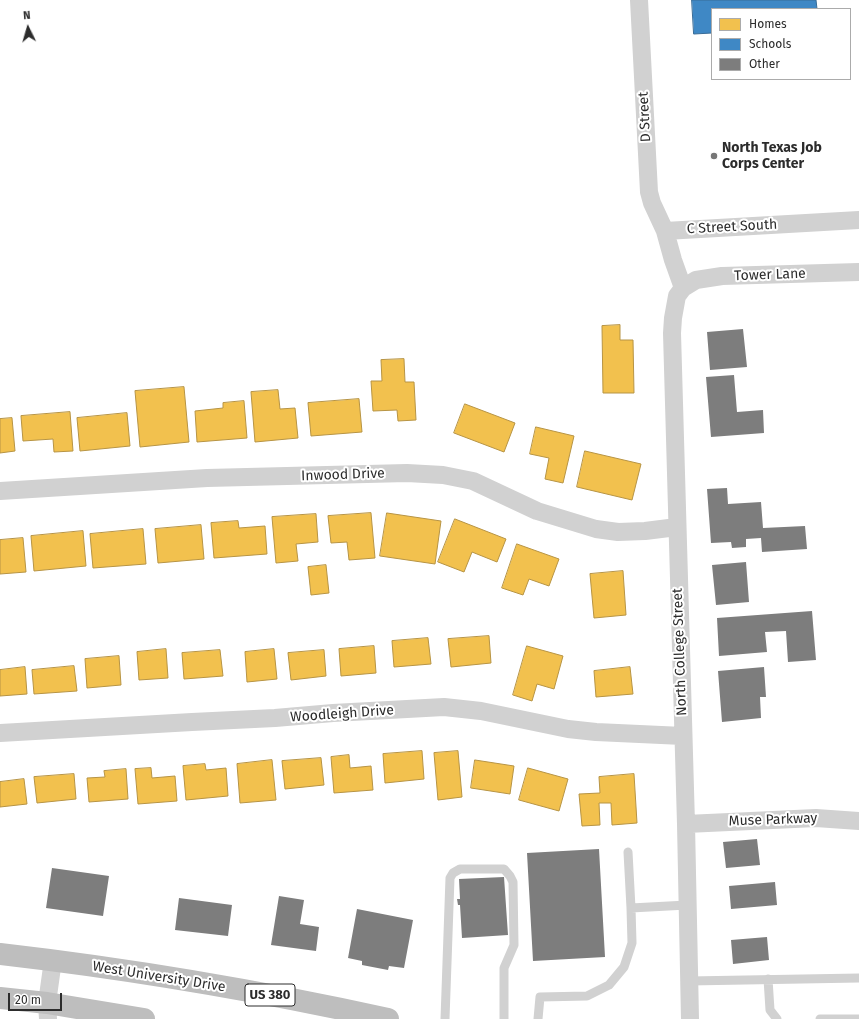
<!DOCTYPE html>
<style>
body{margin:0}
#map{position:relative;width:859px;height:1019px;overflow:hidden;background:#fff;font-family:"Fira Sans",sans-serif}
canvas{display:block}
.legend{position:absolute;left:711px;top:8px;width:140px;height:72px;box-sizing:border-box;background:#fff;border:1px solid #ababab;margin:0;padding:5px 7px;list-style:none;font-size:12px;color:#2c2c2c}
.legend li{display:flex;align-items:center;gap:8px;height:20px}
.legend b{width:20px;border:1px solid #ababab}
.north{position:absolute;left:8px;top:8px;width:40px;height:40px;-webkit-text-stroke:3px #fff;paint-order:stroke;rotate:355deg;font-size:11px;font-weight:700;line-height:16px;text-align:center;color:#2c2c2c}
.north::after{content:'';display:block;margin:auto;width:14px;height:18px;background:#2c2c2c;clip-path:polygon(50% 0,100% 100%,50% 72%,0 100%)}
.scale{position:absolute;left:8px;top:993px;width:54px;height:18px;box-sizing:border-box;border:2px solid #2c2c2c;border-top:0;padding-left:5px;font-size:12px;line-height:14px;white-space:nowrap;color:#2c2c2c;-webkit-text-stroke:3px #fff;paint-order:stroke}
</style>
<div id="map">
<canvas width="859" height="1019"></canvas>
<ul class="legend">
<li><b style="height:11px;background:#f2c14e"></b>Homes</li>
<li><b style="height:11px;background:#3f88c5"></b>Schools</li>
<li><b style="height:11px;background:#7d7d7d"></b>Other</li>
</ul>
<div class="north">N</div>
<div class="scale">20 m</div>
</div>
<script>
const ctx = document.querySelector('canvas').getContext('2d');
ctx.lineJoin = 'round';
function fill(path, color) { ctx.fillStyle = color; ctx.fill(path, 'evenodd'); }
function trace(path, color, width, dash) { ctx.strokeStyle = color; ctx.lineWidth = width; ctx.lineCap = dash ? 'butt' : 'round'; ctx.setLineDash(dash || []); ctx.stroke(path); }
function drawText(font, color, halo, rows, align = 'center') {
  ctx.font = font + ' "Fira Sans",sans-serif'; ctx.lineWidth = 4; ctx.setLineDash([]); ctx.textBaseline = 'middle'; ctx.strokeStyle = halo; ctx.fillStyle = color; for (const [text, x, y, turn = 0] of rows) {
    ctx.save(); ctx.translate(x, y); ctx.rotate((+turn || 0) * Math.PI / 180); ctx.textAlign = isNaN(turn) ? turn : align; if (halo) ctx.strokeText(text, 0, 0); ctx.fillText(text, 0, 0); ctx.restore();
  }
}
const homes = new Path2D(`
 M620 325V340H633L634 393H603L602 326Z
 M404 359 405 382H414L416 420 398 421 397 410 373 411 371 381H382L381 360Z
 M184 387 189 442 140 447 135 391Z
 M278 390 280 409 295 408 298 438 255 442 251 392Z
 M359 399 362 432 311 436 308 403Z
 M244 401 247 438 197 442 195 411 223 408V403Z
 M465 404 515 423 504 452 454 433Z
 M70 412 73 451 54 452 53 439 23 441 21 416Z
 M127 413 130 446 80 451 77 418Z
 M12 418 15 451 0 453V419Z
 M536 427 574 436 563 483 545 479 549 458 530 454Z
 M585 451 641 464 632 500 577 487Z
 M371 513 375 558 349 560 347 542 331 543 328 516Z
 M387 513 441 521 435 564 380 556Z
 M316 514 318 542 296 544 298 561 276 563 272 517Z
 M455 519 506 539 497 562 472 552 464 572 438 562Z
 M238 521 239 528 265 526 267 554 214 558 211 523Z
 M201 525 204 559 158 563 155 529Z
 M143 529 146 564 93 568 90 534Z
 M83 531 86 566 34 571 31 536Z
 M23 538 26 572 0 574V540Z
 M517 544 559 559 549 586 529 579 523 595 502 588Z
 M326 565 329 593 311 595 308 567Z
 M623 571 626 615 594 618 590 574Z
 M489 636 491 663 451 667 448 639Z
 M428 638 431 664 394 667 392 641Z
 M374 646 376 673 341 676 339 649Z
 M527 646 563 656 554 689 537 684 532 701 513 695Z
 M166 649 168 678 139 680 137 652Z
 M274 649 277 679 247 682 245 652Z
 M220 650 223 676 184 679 182 653Z
 M324 650 326 676 291 680 288 653Z
 M119 656 121 685 87 688 85 659Z
 M74 666 77 691 34 694 32 670Z
 M25 667 27 694 0 696V670Z
 M630 667 633 694 596 697 594 671Z
 M422 751 424 779 385 783 383 754Z
 M458 751 462 797 438 800 434 753Z
 M349 755 350 768 371 766 373 790 334 793 331 757Z
 M321 758 324 785 285 789 282 761Z
 M272 760 276 800 240 803 237 764Z
 M475 760 514 766 510 794 471 788Z
 M205 764 206 770 226 768 228 796 186 800 183 766Z
 M151 768 152 778 175 776 177 801 138 804 135 769Z
 M528 768 568 779 559 811 519 800Z
 M126 769 128 799 89 802 87 778 105 777 104 771Z
 M74 774 76 799 37 803 34 777Z
 M634 774 637 823 612 825 611 803H599L600 825 582 826 579 794 600 793 599 777Z
 M24 779 27 804 0 807V782Z`);
const schools = new Path2D(`
 M692 0H816L817 9H712V33L694 34Z`);
const building = new Path2D(`
 M743 329 747 367 710 370 707 332Z
 M734 375 737 412 763 410 764 433 711 437 706 377Z
 M727 488 728 504 761 502 763 528 805 526 807 549 762 552 761 538 746 539V547L732 548 731 542 711 543 707 489Z
 M746 562 749 602 716 605 712 565Z
 M812 611 816 660 788 662 786 631 765 632 767 652 719 656 717 618Z
 M764 667 766 697H760L761 718 722 722 718 671Z
 M757 839 760 865 726 868 723 842Z
 M599 849 605 957 533 961 527 853Z
 M52 868 109 876 103 916 46 908Z
 M504 877 508 935 462 938 460 905H458L457 899H460L459 879Z
 M775 882 777 905 731 909 729 886Z
 M279 896 304 900 300 924 319 927 316 951 271 945Z
 M179 898 232 905 228 936 175 930Z
 M357 909 413 920 404 968 389 966 388 970 362 965V961L348 958Z
 M767 937 769 960 733 964 731 940Z`);
const lane = new Path2D(`
 M628 852 631 908
 M768 979 770 1010 777 1019
 M689 981 859 978
 M445 1019 450 878 453 873 460 869H504L510 876 513 882 514 945 504 968V1019
 M538 1019 540 997 587 996 609 985 624 967 632 943 631 908 687 905
 M820 1019H859`);
const street = new Path2D(`
 M639 0 649 192 652 203 665 231 673 260 683 288
 M665 231 859 220
 M0 491 207 478 407 473 443 475 473 481 537 511 596 529 618 532 645 531 677 527
 M0 733 192 722 275 718 333 713 444 707 481 711 568 729 596 732 683 736
 M686 824 816 818 859 821
 M48 1019 47 1003 53 960
 M690 1019 686 824 672 333 673 318 677 296 683 288 696 280 722 276 859 272`);
const highway = new Path2D(`
 M0 954C130 969 260 991 388 1019
 M0 998 47 1003 144 1019`);
const markers = [
 [714,156,4,"#767676"]
];
const shields = [
 [270,995,50]
];
const shieldNames = [
 ["US 380",270,995]
];
const streetNames = [
 ["D Street",645,117,-93],
 ["C Street South",732,227,-3],
 ["Tower Lane",770,275,-2],
 ["Inwood Drive",343,475,-2],
 ["North College Street",680,652,-92],
 ["Woodleigh Drive",342,714,-4],
 ["Muse Parkway",773,820,-2],
 ["West University Drive",159,977,9]
];
const poiNames = [
 ["North Texas Job",722,148],
 ["Corps Center",722,164]
];
fill(homes, '#f2c14e');
trace(homes, '#b79444', 1);
fill(schools, '#3f88c5');
trace(schools, '#396c97', 1);
fill(building, '#7d7d7d');
trace(lane, '#d1d1d1', 9);
trace(street, '#d1d1d1', 18);
trace(highway, '#bebebe', 22);
for (const [x, y, r, color] of markers) { const dot = new Path2D(); dot.arc(x, y, r, 0, 2 * Math.PI); ctx.fillStyle = color; ctx.fill(dot); trace(dot, '#fff', 1.5); }
for (const [x, y, w] of shields) { const box = new Path2D(); box.roundRect(x - w / 2, y - 11, w, 22, 3); ctx.fillStyle = '#fff'; ctx.fill(box); trace(box, '#2c2c2c', 1); }
drawText('bold 13px', '#2c2c2c', null, shieldNames);
drawText('14px', '#2c2c2c', '#fff', streetNames);
drawText('bold 14px', '#2c2c2c', '#fff', poiNames, 'left');
</script>
